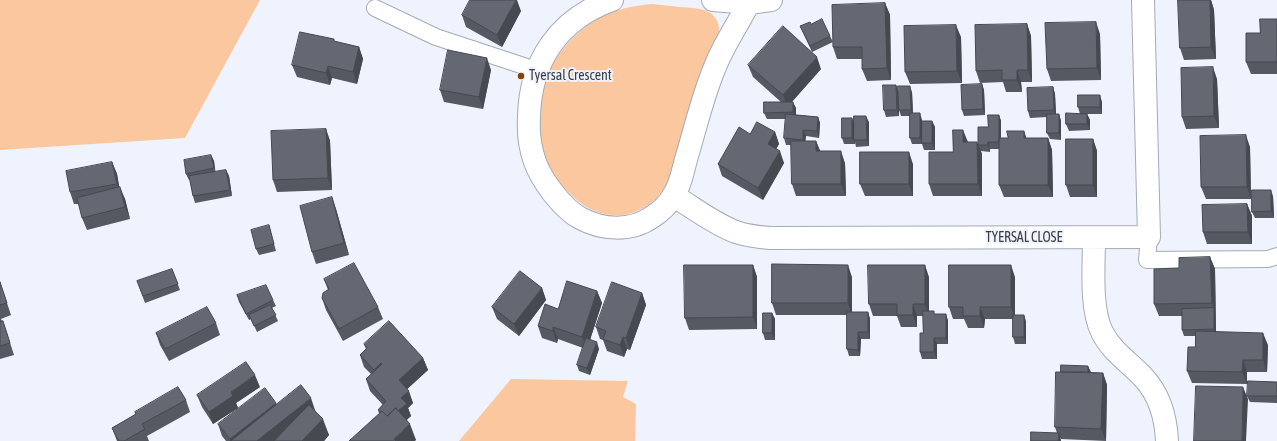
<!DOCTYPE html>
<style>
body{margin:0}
canvas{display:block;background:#eff3fd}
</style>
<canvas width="1277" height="441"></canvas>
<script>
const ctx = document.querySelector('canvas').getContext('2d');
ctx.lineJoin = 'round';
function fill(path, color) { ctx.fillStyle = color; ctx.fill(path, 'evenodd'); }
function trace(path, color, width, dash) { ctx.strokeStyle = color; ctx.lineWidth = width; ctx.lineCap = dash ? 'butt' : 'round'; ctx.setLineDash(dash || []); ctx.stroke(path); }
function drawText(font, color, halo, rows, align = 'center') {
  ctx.font = font + ' "Asap Condensed",sans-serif'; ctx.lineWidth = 4; ctx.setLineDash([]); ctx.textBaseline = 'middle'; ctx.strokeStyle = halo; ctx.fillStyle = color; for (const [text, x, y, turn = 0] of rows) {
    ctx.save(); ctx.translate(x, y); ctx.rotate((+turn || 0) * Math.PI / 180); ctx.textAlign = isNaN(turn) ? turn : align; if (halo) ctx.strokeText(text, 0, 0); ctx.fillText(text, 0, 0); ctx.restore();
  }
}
const green = new Path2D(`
 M0 0H260L185 138 0 150Z
 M652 4C662 5 671 6 680 7 701 8 721 9 719 35L671 174C663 194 653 205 632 213 613 219 593 213 578 201 562 187 549 173 543 153 538 140 539 127 540 114 541 107 540 99 542 92 548 62 571 35 597 19 614 9 633 6 652 4Z
 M511 379 628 381 623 397 636 404 635 441H459Z`);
const lane = new Path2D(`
 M375 8 436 37 536 70
 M1149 237 1147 260 1268 259 1277 256`);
const street = new Path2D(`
 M612 0C559 19 530 61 529 117 528 132 530 148 535 162 542 181 562 208 580 218 602 230 631 232 652 217 660 212 668 205 673 196 681 185 683 169 687 156 696 126 703 95 715 67 724 44 738 24 749 3
 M713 0 749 3 771 0
 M674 196C694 208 714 224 736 232 747 236 758 237 770 238L1149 237 1143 0
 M1094 238C1094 265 1090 308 1102 332 1112 352 1128 361 1143 377 1159 394 1166 418 1167 441`);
const wall = new Path2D(`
 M1178 0H1211L1214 10 1216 59 1184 60 1180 48Z
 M885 3 890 15 891 80 867 81 862 69V59H837L833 47Z
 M521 11 502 47 466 27 462 15Z
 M1277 19V74H1251L1246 62 1260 33Z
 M1027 24 1031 36 1032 82H1021L1022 92H1006L1003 82 980 83 976 71Z
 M800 26 830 36 833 42 812 52Z
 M1100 34 1101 80 1051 81 1047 69Z
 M961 37 962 83 910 84 905 72Z
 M335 42 359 47 363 59 357 84 332 78 330 85 297 77 292 65Z
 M748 65 821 69 792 102 796 108V115L818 117 820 123 819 138 806 136 805 141H816L820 151 845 163 846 196H796L792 184 791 145H786L784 138 786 119H767L764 113 781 102 753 77Z
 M491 70 483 109 444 102 440 90Z
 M1217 79 1219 128 1186 129 1182 117Z
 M982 84 984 90 985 115 964 116 962 110Z
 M896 85 898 91 912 92 913 113 922 120V121H932L935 127V150H924L922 144H912L910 138V116H901L899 110V116L886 117 884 110Z
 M1053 87 1055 94 1056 114H1059L1061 121V140L1050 139 1047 133V117L1030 118 1028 111Z
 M1102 102V114H1087L1090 120V130L1069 131 1066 124 1080 114 1078 107Z
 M999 115 1001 121V138H1008L1024 131 1026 138H1048L1052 150 1053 197H1004L999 185V149H990V152L981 151 982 154V196H933L929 184 953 152 968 142H977L978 144 988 127Z
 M869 122V146L856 147 855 142V144H844L842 138Z
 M326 129 330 141 332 190 277 192 273 180Z
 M775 132 779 144 776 149 784 163 763 200 722 176 718 164 750 134Z
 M1093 139 1097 151V197H1070L1066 185Z
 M1250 147 1251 199H1206L1201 187Z
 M211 155 214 161 215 172 226 170 229 176 232 196 195 203 193 196 190 180H189L186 174Z
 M112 162 117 174 119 187 125 199 130 219 87 230 82 218 79 204H74L70 192Z
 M913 164V196H865L860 184Z
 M1273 196 1274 218H1255L1252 212Z
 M332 197 336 209 349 255 316 264 312 252Z
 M1247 204 1252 216V244H1207L1203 232Z
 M269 225 276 251 259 255 256 249Z
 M1210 257 1215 269 1216 332 1268 345 1267 372H1247V384L1192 383 1187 371 1195 347 1196 336H1184L1182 330V316H1159L1154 304 1179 268Z
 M753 265 757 277V329L689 330 685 318Z
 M172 269 180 290 145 303 137 281Z
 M852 277V312H868L870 319V339H861L860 356H849L847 349V315H776L772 303Z
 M929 277V311L935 314H946L948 321V344H937V359H922L920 352 923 333V316H917V327H901L897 316H873L869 304Z
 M1015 277V315H1024L1026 322V344H1015L1013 337V319H985L984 328H968L964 319H953L949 307Z
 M324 279 378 307 383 319 343 341 326 310 322 298 328 290Z
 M0 282 11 315 1 319 7 333 14 355 0 359Z
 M542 288 546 300 519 336 497 319 492 307Z
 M597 291 602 303 590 340 599 349 590 375 579 371 577 365 583 348 558 339 557 343 542 338 538 326 558 309Z
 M642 293 646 305 630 350 627 349 624 357 607 351 603 340 600 339 596 327Z
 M237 295 273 300 276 306 272 308 278 321 257 332 251 319 249 320 239 302Z
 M772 313 775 319V340H765L763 333Z
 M216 323 220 335 169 361 160 345 156 333Z
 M364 344 423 358 428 370 407 389 413 403 408 408 411 416 406 420 416 440 379 413 378 410 383 405 370 391 366 379 371 374 364 367 360 355 366 349Z
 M1091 372 1103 373 1107 385 1106 441 1061 439 1057 433 1055 427Z
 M1277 382V403L1250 402 1247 396Z
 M260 387 236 403 238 408 213 424 202 407 197 395Z
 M186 400 190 412 147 436 149 441H117L112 428 136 415 135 412Z
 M315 410 329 435 324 441H226L222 436 218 424Z`);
const shadedWall = new Path2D(`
 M516 0H517L521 11 502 47 497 35Z
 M1210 0H1211L1214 10 1216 59 1211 47Z
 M885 3 890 15 891 80 887 68Z
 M1096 22 1100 34 1101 80 1097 68Z
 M1027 24 1031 36 1032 82 1028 70Z
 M956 25 961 37 962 83 957 71Z
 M359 47 363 59 357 84 353 72Z
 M817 57 821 69 787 107 783 95Z
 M487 58 491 70 483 109 479 97Z
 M328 66 332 78 330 85 326 73Z
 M1213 67 1217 79 1219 128 1214 116Z
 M1017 70 1021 82 1022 92 1017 80Z
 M982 84 984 90 985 115 983 109Z
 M896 85 898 91 899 116 897 110Z
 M910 86 912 92 913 116 911 110Z
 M1053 87 1055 94 1056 117 1054 110Z
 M1100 95 1102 102V114L1100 107Z
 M793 102 796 108V119L793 112Z
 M920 113 922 120 923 144 920 138Z
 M1059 114 1061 121V140L1059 133Z
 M1087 114 1090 120V130L1087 124Z
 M999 115 1001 121V149L999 142Z
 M866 116 869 122V146L867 140Z
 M818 117 820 123 819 138 817 131Z
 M852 118 855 124 854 140 855 144 852 138Z
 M932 121 935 127V150L932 143Z
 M326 129 330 141 332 190 328 178Z
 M803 130 806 136 805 146 803 140Z
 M963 130 968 142H963Z
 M1024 131 1028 143 1024 138Z
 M775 132 779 144 772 156 768 144Z
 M1246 135 1250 147 1251 199 1247 187Z
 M1048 138 1052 150 1053 197 1048 185Z
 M1093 139 1097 151V197L1093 185Z
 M816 141 821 153 816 151Z
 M977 142 982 154V196L978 184Z
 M988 142 990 149V152L988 145Z
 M780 151 784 163 763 200 758 188Z
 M841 151 845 163 846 196 841 184Z
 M909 152 913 164V196L909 184Z
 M211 155 214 161 216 175 214 168Z
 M112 162 117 174 121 196 117 184Z
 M226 170 229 176 232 196 230 190Z
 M120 187 125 199 130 219 125 207Z
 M1271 190 1273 196 1274 218 1271 211Z
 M332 197 336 209 349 255 344 243Z
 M1247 204 1252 216V244L1248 232Z
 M1210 257 1215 269 1216 335 1214 329V308L1212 303Z
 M753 265 757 277V329L753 317Z
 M848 265 852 277V315L848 303Z
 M925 265 929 277V316L925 304Z
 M1011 265 1015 277V319L1011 307Z
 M542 288 546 300 519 336 514 324Z
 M597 291 602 303 587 349 582 337Z
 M642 293 646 305 630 350 626 338Z
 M913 304 917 316V327L913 315Z
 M980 307 985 319 984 328 980 316Z
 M868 312 870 319V339L868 332Z
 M772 313 775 319V340L772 333Z
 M946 314 948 321V344L946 338Z
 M1024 315 1026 322V344L1024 337Z
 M553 327 558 339 557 343 553 331Z
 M858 332 861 339 860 356 858 350Z
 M1263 333 1268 345 1267 372 1263 360Z
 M623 337 627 349 624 357 620 345Z
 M934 338 937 344V359L934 352Z
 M597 342 599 349 590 375 587 368Z
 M423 358 428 370 404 392 399 380Z
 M1243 360 1247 372V384L1242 372Z
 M381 363 386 375 378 382 374 370Z
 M1088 366 1091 372 1090 385 1088 378Z
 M1103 373 1107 385 1106 441 1101 429Z
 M255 375 260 387 236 403 238 408 213 424 209 412 231 392Z
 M1243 387 1248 399 1246 441H1242Z
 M409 391 413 403 408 408 411 416 393 433 401 398Z
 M311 398 315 410 276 441H257Z
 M276 403 281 415 230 441V439Z
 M323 419 329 435 324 441H302Z
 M410 424 416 440 415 441H394V439Z
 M1059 433 1061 440V441H1058Z`);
const building = new Path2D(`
 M470 0H516L497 35 462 15Z
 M1178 0H1210L1211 47 1180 48Z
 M885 3 887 68 862 69V47H833L832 5Z
 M822 19 830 36 810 46 800 26 810 22 811 24Z
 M1260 19H1277V62H1246V33H1260Z
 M1096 22 1097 68 1047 69 1045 23Z
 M1027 24 1028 70H1017V80H1002V70L976 71 975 25Z
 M956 25 957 71 905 72 904 26Z
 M783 26 817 57 783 95 748 65Z
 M300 32 334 39V41L359 47 353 72 328 66 326 73 292 65Z
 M448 50 487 58 479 97 440 90Z
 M1213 67 1214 116 1182 117 1181 68Z
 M982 84 983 109 962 110 961 85Z
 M883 85H896L897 110H884Z
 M898 86H910L911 110H899Z
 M1053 87 1054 110 1028 111 1027 88Z
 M1078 95H1100V107H1078Z
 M764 102H793V112L764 113Z
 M910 113H920V138H910Z
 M1066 113 1087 114V124H1066Z
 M786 114 818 117 817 131 803 130V140L784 138Z
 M1047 114H1059V133H1047Z
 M988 115H999V142H988V145H978V127H988Z
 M854 116H866L867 140H854Z
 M842 118H852V138H842Z
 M922 121H932V143H922Z
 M757 122 775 132 768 144 780 151 758 188 718 164 739 127 750 134Z
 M326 129 328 178 273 180 271 131Z
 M953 130H963V142H977L978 184H929V152H953Z
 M1007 131H1024V138H1048V185H999V138H1008Z
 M1246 135 1247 187H1201L1200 136Z
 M1066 139H1093V185H1066Z
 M791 141H816V151H841V184H792Z
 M860 152H909V184H860Z
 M211 155 214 168 186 174 184 160Z
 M112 162 117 184 70 192 66 171Z
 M226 170 230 190 193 196 189 176Z
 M120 187 125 207 82 218 77 198Z
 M1252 190H1271V211L1252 212Z
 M332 197 344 243 312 252 300 206Z
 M1247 204 1248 232H1203L1202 205Z
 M269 225 274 244 256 249 251 230Z
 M1210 257 1212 303 1154 304V269L1179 268V258Z
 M354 263 378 307 339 329 322 298 323 293 329 289 324 279Z
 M772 264 848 265V303H772Z
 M684 265H753V317L685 318Z
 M868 265H925V304H913V315H897V304H869Z
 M949 265H1011V307H980V316H963V307H949Z
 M172 269 178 284 143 296 137 281Z
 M520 271 542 288 514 324 492 307Z
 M567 281 597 291 582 337 553 327V331L538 326 545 304 558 309Z
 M0 282 7 303 0 305Z
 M612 282 642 293 626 338 623 337 620 345 603 339 606 331 596 327Z
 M266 285 273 300 246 314 237 295Z
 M270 305 276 315 254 326 249 315Z
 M207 307 216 323 165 349 156 333Z
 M1214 308V329L1182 330V309Z
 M923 311H934V314H946V338H934V352H920V333H923Z
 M847 312H868V332H858V350L847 349Z
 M763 313H772V333H763Z
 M1013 315H1024V337H1013Z
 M3 321 10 343 0 346V322Z
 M389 321 423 358 399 380 409 391 401 398 407 404 398 411 396 408 387 416 382 411 380 412 378 410 386 401 366 379 382 364 381 363 374 370 360 355 367 348 364 344Z
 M1196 331 1263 333V360H1243L1242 372 1187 371 1188 347H1195Z
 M586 338 597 342 587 368 577 365Z
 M246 362 255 375 231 392 233 396 209 412 197 395Z
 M1061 365 1088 366V372H1061Z
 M1056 372 1103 373 1101 429 1055 427Z
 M1248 381 1277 382V396H1247Z
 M301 385 311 398 257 441H231Z
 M1196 386 1243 387 1242 441H1194Z
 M178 387 186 400 142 424 145 429 124 441H119L112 428 136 414 135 412Z
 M265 388 276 403 230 439 218 424Z
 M309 405 323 419 302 441H274Z
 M396 408 410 424 394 439 396 441H349L382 411 387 416Z
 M1031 432 1059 433 1058 441H1031Z`);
const markers = [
 [521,76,4,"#824500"]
];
const poiNames = [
 ["Tyersal Crescent",529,76]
];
const streetNames = [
 ["TYERSAL CLOSE",1024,238]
];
fill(green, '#fbc79f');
trace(lane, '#a5aab5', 18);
trace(street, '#a5aab5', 24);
trace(lane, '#fff', 16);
trace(street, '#fff', 22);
fill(wall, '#555962');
fill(shadedWall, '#454950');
fill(building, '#636872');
trace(building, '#454950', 1);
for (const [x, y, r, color] of markers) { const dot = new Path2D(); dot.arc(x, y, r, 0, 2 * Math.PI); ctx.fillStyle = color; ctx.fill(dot); trace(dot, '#eff3fd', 1.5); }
drawText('14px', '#3b3d42', '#eff3fd', poiNames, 'left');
drawText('14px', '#3b3d42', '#eff3fd', streetNames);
</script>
